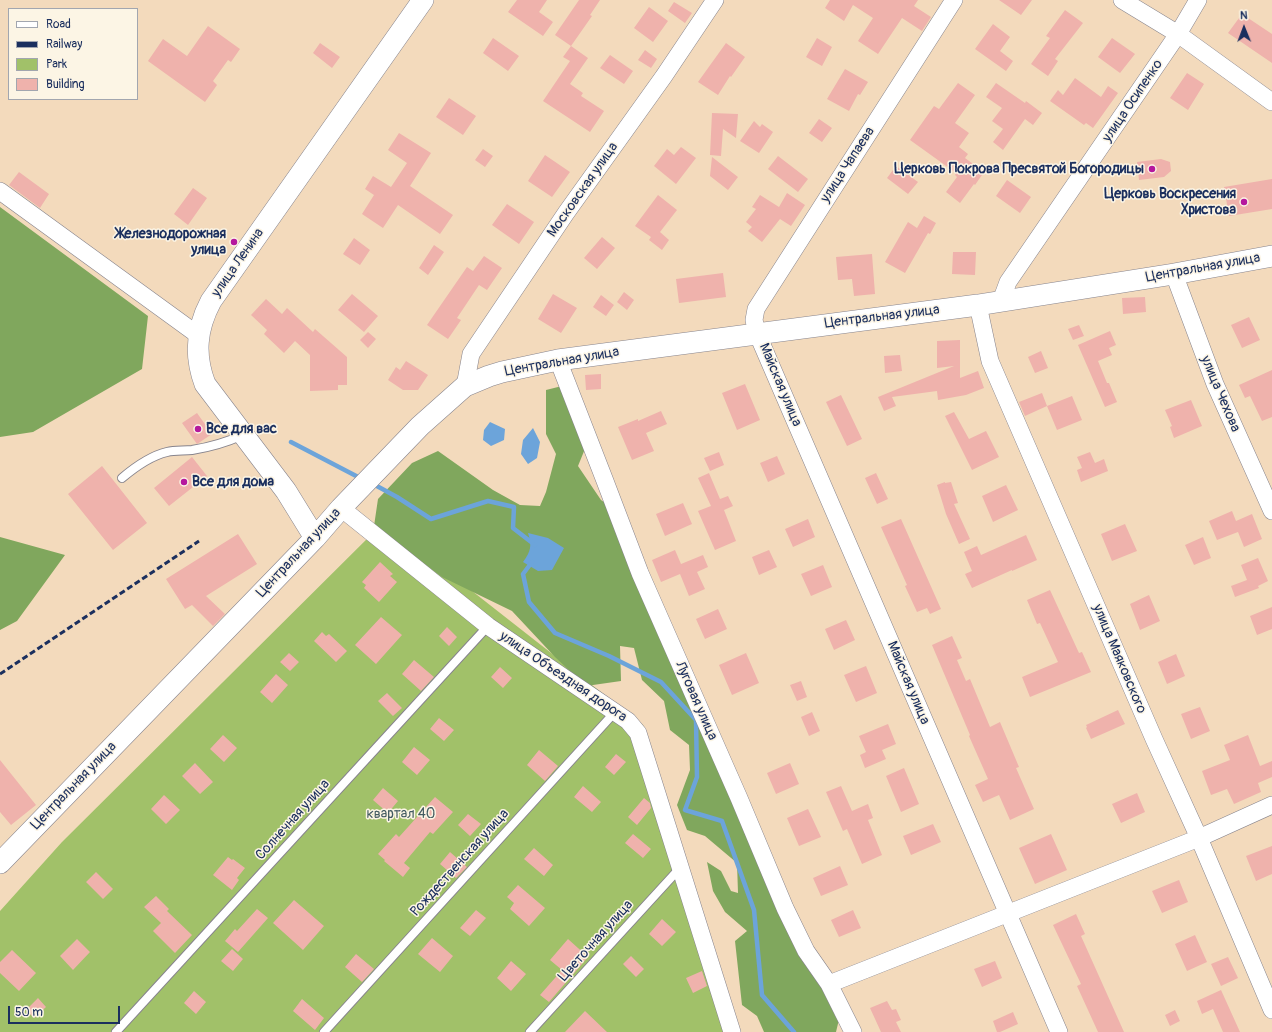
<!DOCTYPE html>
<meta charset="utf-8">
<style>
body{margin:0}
#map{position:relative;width:1272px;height:1032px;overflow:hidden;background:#f3dabc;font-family:Pangolin,sans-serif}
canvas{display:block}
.legend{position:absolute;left:8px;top:8px;width:130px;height:92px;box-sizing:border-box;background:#fcf5e5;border:1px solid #a2a6af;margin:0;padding:5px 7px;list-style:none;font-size:12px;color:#1b2f5e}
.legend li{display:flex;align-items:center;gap:8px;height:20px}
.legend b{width:20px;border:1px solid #a2a6af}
.north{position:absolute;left:1224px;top:8px;width:40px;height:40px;-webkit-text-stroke:3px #fcf5e5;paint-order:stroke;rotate:359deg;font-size:11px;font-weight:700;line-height:16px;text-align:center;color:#1b2f5e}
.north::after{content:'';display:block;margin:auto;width:14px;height:18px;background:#1b2f5e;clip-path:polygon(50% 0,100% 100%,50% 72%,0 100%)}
.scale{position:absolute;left:8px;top:1006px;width:112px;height:18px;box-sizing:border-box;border:2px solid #1b2f5e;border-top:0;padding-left:5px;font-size:12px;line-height:14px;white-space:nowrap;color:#1b2f5e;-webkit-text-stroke:3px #fcf5e5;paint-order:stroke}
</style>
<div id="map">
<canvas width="1272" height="1032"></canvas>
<ul class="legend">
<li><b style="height:5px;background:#fff"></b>Road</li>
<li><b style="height:5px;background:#1b2f5e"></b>Railway</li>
<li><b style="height:11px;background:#a1c169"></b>Park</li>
<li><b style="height:11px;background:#efb2ac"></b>Building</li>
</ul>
<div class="north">N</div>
<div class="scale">50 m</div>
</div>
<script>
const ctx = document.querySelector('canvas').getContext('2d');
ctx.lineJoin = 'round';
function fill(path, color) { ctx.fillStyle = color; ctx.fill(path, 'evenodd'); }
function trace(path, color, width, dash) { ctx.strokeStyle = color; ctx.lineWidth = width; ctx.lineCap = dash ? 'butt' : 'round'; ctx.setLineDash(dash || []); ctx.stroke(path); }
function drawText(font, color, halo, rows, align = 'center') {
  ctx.font = font + ' Pangolin,sans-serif'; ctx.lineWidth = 3; ctx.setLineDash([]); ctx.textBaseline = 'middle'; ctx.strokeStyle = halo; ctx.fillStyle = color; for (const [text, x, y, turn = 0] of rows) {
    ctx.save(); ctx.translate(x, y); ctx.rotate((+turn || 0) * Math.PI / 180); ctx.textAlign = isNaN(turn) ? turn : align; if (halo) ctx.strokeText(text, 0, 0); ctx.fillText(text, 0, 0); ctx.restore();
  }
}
const green = new Path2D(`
 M384 522 643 725 709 944 738 1032H0V911L62 842Z`);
const forest = new Path2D(`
 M0 207 148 316 142 369 33 432 0 437Z
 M574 383 591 434 578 466 601 500 624 516 735 803 841 1011 836 1032H764L757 1016 742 1005 735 941 747 931 725 912 713 891 707 862 721 871 731 891 738 893 737 863 705 836 687 830 677 805 690 770 689 745 670 730 664 701 642 680 634 648 620 646 621 681 586 686 555 657 512 611 442 577 374 526 378 499 412 463 438 451 493 490 520 505 540 506 546 492 556 454 546 434V390Z
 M0 537 65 555 17 621 0 630Z`);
const water = new Path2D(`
 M490 422 505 429 504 440 491 446 483 440 484 430Z
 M533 428 540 442 537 458 528 464 521 454 523 440Z
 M528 533 548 538 564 548 552 570 538 571 523 562C531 551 532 546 528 533Z`);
const stream = new Path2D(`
 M291 442 360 478
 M375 485 397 497 431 519 488 501 514 507 513 528 535 545
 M532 562 523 574 529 602 555 633 609 656 661 682 696 720 697 777 685 810 722 821 754 910 762 995 794 1032`);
const building = new Path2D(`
 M517 0H547L539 12 553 22 543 36 508 12Z
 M579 0H600L590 15 592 16 571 46 555 35Z
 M830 0H918L914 6 931 17 922 31 902 18 878 54 858 41 873 18 853 5 844 21 825 8Z
 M999 0H1032L1021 15Z
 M674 2 692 13 685 23 668 11Z
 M649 7 668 21 653 42 634 28Z
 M1065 10 1083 23 1055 59 1058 61 1048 76 1031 64 1050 38 1046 36Z
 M1242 14 1272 34V63L1228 33Z
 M993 24 1010 37 1000 51 1013 61 1006 71 975 49Z
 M208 26 240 49 231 62 228 60 213 81 217 85 205 102 148 61 163 39 187 56Z
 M493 38 519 56 508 71 483 53Z
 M817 38 832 47 822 66 806 57Z
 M1112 38 1135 54 1120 73 1098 57Z
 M320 43 340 57 332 68 313 53Z
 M726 43 745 57 731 77 730 76 718 95 698 82Z
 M571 46 588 58 570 84 583 93 581 96 604 111 590 132 543 101 570 61 563 57Z
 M645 50 657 59 651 68 638 60Z
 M610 55 633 71 624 84 600 68Z
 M845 69 868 82 860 95 858 94 849 111 827 99Z
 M1187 73 1204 84 1188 110 1170 98Z
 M1075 78 1101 97 1108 86 1118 93 1093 128 1086 123 1084 125 1050 101 1058 90 1063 95Z
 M958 83 975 95 955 123 969 133 959 147 968 154 965 158 984 172 975 185 974 184 960 203 946 192 957 177 955 175 956 173 910 140 934 106 939 109Z
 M996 83 1025 103 1026 101 1042 113 1033 125 1025 119 1003 150 993 142 1003 129 992 121 1002 108 986 97Z
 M449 98 476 116 463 135 436 117Z
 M712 113 738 114 736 138 723 129 721 156 710 155Z
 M819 119 832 128 822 142 809 133Z
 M754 121 760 127 762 124 773 132 759 153 740 141Z
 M399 133 431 153 410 186 453 215 440 234 398 205 383 228 362 214 374 195 365 189 373 176 391 187 407 163 388 150Z
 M681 147 696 158 676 184 654 166 667 149 674 155Z
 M483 149 493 156 485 167 475 160Z
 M545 155 570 172 552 197 528 181Z
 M778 156 808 179 798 192 768 169Z
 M712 157 738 177 728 190 710 176Z
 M1161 159 1170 162 1171 171 1164 177 1139 180 1137 162Z
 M896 166 918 182 908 194 887 178Z
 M19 172 49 194 40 208 9 185Z
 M1272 179V209L1229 216 1224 187Z
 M1007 180 1031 197 1020 213 996 196Z
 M193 188 207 198 188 225 174 214Z
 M787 193 805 205 791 226 780 219 762 242 748 231 752 227 746 222 756 209 752 207 760 195 779 207Z
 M658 195 677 210 660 232 669 240 662 250 649 240 651 237 635 226Z
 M507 204 534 222 519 244 492 225Z
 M924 216 936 223 930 234 928 233 905 273 885 262 908 222 917 228Z
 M602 237 615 248 597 269 584 258Z
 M354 238 370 250 360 265 343 254Z
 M434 245 444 252 428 275 419 268Z
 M953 252H976L975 275 952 274Z
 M872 254 875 294 854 296 852 279 838 280 836 257Z
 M484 256 502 268 487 290 479 285 457 318 461 320 448 339 427 325 467 267 473 271Z
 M723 273 726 297 679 303 676 279Z
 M624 292 634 300 627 310 617 302Z
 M352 294 378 316 364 332 338 310Z
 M553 294 577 308 561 333 538 319Z
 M601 295 614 305 606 316 593 307Z
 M1145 297 1146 312 1123 314 1122 298Z
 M266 299 282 314 287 308 313 332 315 329 347 357V385H338V390L310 391V355L295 341 284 353 264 334 267 330 251 315Z
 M1249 317 1260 340 1242 348 1231 325Z
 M1079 325 1084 336 1073 340 1068 329Z
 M1110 331 1116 345 1109 348 1112 355 1098 361 1107 383H1109L1117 402 1105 407 1078 345Z
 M368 332 376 339 368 348 360 340Z
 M960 340V378L978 371 984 388 966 395 938 400 937 391 892 397 896 406 884 411 878 397 954 366 937 368V341Z
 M1041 351 1048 368 1035 373 1028 357Z
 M900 355 902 371 885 373 884 356Z
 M406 361 428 375 418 390H403L388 380 396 367 400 370Z
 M1272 370V417L1262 421 1250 396 1245 398 1239 385Z
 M601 374V389L586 390 585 375Z
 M745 384 760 420 737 430 722 393Z
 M1042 393 1047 406 1025 416 1019 402Z
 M841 395 862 439 847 446 826 402Z
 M1072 396 1082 420 1057 430 1047 406Z
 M1191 400 1202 426 1174 438 1170 427 1172 426 1165 410Z
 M661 411 667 424 646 433 654 451 632 460 618 427 638 419V421Z
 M954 412 969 439 986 431 999 457 972 470 945 416Z
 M197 413 212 434 197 444 182 423Z
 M719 452 724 465 710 471 704 458Z
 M1090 452 1095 463 1104 459 1108 471 1081 482 1077 470 1082 468 1077 457Z
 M777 456 785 474 768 482 760 463Z
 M192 457 207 476 169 506 154 488Z
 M102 466 147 523 113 550 68 494Z
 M709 473 720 499 728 496 733 506 724 510 736 541 715 550 698 511 711 506 698 478Z
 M876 473 888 499 877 504 865 478Z
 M945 482V483L951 482 958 503 954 504 970 539 959 544 946 514 937 485Z
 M1006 485 1018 510 993 522 982 496Z
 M683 503 692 524 665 536 656 514Z
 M1232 511 1236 521 1252 514 1262 539 1244 547 1238 532 1217 540 1209 521Z
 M808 519 815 537 793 547 785 529Z
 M901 519 941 609 930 614 927 608 917 612 905 586 907 585 881 527Z
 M1125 524 1137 551 1112 561 1101 534Z
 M238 534 257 564 206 596 225 614 213 626 192 605 185 609 166 579Z
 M1026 535 1037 560 1012 571V570L972 588 965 574 972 571 964 552 977 546 981 555Z
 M1203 537 1211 558 1194 565 1185 545Z
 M675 550 681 564 703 555 708 567 697 572 705 589 689 596 680 574 661 582 652 560Z
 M769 550 777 567 759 575 752 557Z
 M1258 558 1268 581 1258 586 1259 588 1235 597 1231 586 1247 580 1241 565Z
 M380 562 393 574 390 576 397 582 379 602 364 588 366 585 362 582Z
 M823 565 832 587 811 596 801 574Z
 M1050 590 1079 653 1082 652 1091 672 1030 697 1022 677 1058 662 1040 623 1037 624 1027 600Z
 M1149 595 1160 621 1140 630 1130 604Z
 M1272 607V629L1257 635 1250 616Z
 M718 609 727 629 705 639 696 619Z
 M381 617 402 635 376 664 355 645Z
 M846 620 855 640 834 650 825 629Z
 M447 627 457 637 449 646 439 636Z
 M322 632 326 636 329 634 347 651 336 662 314 641Z
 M952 636 962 658 957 660 966 681 970 679 990 727 1000 722 1019 767 1016 768 1034 809 1010 820 999 795 983 802 975 785 988 779 969 736 970 735 932 645Z
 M289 653 299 662 290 671 280 662Z
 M746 653 759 683 732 695 719 665Z
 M1176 654 1185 676 1167 684 1158 662Z
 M414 660 434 677 421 691 402 674Z
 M866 666 877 693 856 702 844 675Z
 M500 667 512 678 503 688 491 677Z
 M276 674 288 685 272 703 260 692Z
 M801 681 807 697 797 701 790 685Z
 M387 693 402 708 393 716 378 701Z
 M1200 707 1210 731 1191 739 1181 714Z
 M1118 710 1125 724 1091 739 1086 728 1087 727 1086 725Z
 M812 712 820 731 809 736 801 717Z
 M439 718 454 730 444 741 430 729Z
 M888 724 896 744 882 750 886 759 865 768 860 755 866 752 859 736Z
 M223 735 237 748 224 762 210 749Z
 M1248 735 1260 766 1272 761V777L1258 783 1261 792 1234 804 1227 789 1211 795 1202 771 1230 760 1224 745Z
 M414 747 430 760 417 775 402 762Z
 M539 750 558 766 545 781 527 765Z
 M616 754 626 762 614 775 605 767Z
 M0 760 36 805 11 825 0 812Z
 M195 763 213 782 200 794 182 776Z
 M790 763 799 784 776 794 767 773Z
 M904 768 919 804 901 812 886 776Z
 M583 786 601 802 592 812 574 797Z
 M841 786 852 811 868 804 873 818 868 820 882 855 862 864 847 829 843 831 826 792Z
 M383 788 398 801 388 813 373 800Z
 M1137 793 1145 812 1121 823 1112 804Z
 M164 795 180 810 166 824 151 809Z
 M435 797 453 812 433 834 430 832 404 863 410 868 403 877 384 861 385 860 378 854 396 834 399 837Z
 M644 798 650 803 651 808 637 825 628 817Z
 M808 809 821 837 799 846 787 818Z
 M468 814 481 824 470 836 458 825Z
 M933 824 941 842 911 855 903 836Z
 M633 834 651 849 643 858 625 843Z
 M1051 834 1067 870 1035 884 1019 848Z
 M1272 846V874L1256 881 1246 856Z
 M534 848 553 865 544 876 524 859Z
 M450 852 467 867 456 878 440 864Z
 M228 857 232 860 233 859 245 868 237 878 239 880 232 890 213 875Z
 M840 866 848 885 821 896 813 878Z
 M96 872 113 889 103 899 86 882Z
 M1179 880 1188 902 1162 913 1152 891Z
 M518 885 545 908 529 926 510 909 514 903 507 897Z
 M156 896 169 909 167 911 192 935 175 953 153 931 161 923 144 907Z
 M294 900 324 926 303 950 273 923Z
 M257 909 268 918 238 952 225 941 235 929 237 931Z
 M476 910 486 918 470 936 460 928Z
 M853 910 861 928 839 937 831 920Z
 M1076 914 1085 934 1081 936 1124 1032H1098L1077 986 1081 984 1053 925Z
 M662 919 676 932 662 946 649 934Z
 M1195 935 1207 962 1187 971 1175 944Z
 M432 938 453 956 440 972 418 954Z
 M77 939 90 952 73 970 60 956Z
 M568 939 588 957 549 1002 540 995 562 970 550 960Z
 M232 949 243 959 233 971 221 961Z
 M12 950 36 973 19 991 0 973V962Z
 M356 954 374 969 362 982 345 967Z
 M631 956 644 969 636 977 623 964Z
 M1228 957 1238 978 1221 986 1211 964Z
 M511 961 526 974 511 991 497 978Z
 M995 961 1002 978 982 987 974 969Z
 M702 971 707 986 693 993 686 978Z
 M1221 990 1240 1032H1223L1213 1009 1202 1014 1197 1001Z
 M194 991 206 1002 196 1014 184 1003Z
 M38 998 46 1007 34 1018 26 1010Z
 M302 999 324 1018 315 1030 293 1011Z
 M887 1001 892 1010 896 1009 901 1020 896 1022 901 1032H881L870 1008Z
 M1175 1010 1180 1021 1170 1026 1165 1015Z
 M585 1011 607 1032H565Z
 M1013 1012 1018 1024 1000 1032H997L993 1021Z`);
const service = new Path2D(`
 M122 478C135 467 150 456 167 452 175 450 184 451 192 450 211 447 225 443 243 435
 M116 1032 488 626
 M324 1032 615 712
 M530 1032 680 868`);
const minor = new Path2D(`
 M954 0 756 309 754 320 757 333 1059 1032
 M1122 0 1178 34 1272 102
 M0 191 198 335
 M1174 274 1215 384 1272 511
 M1001 301 1008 282 1178 34 1198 0
 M978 305 990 361 1154 739 1199 838 1272 1010
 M558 360 605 481 640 573 739 798 785 908 806 951 829 984 853 1032
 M465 386 471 354 566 213 664 76 715 0
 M341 508 488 626 628 721 638 733 732 1032
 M829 984 1199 838 1272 805`);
const tertiary = new Path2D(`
 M315 538 286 491 205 384C194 355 196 329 211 301L423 0
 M0 863 315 538 341 508 420 426 465 386 489 376 502 372 558 360 978 305 1174 274 1272 256`);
const rail = new Path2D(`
 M0 674 199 541`);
const markers = [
 [1152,169,4,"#b5179e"],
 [1244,202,4,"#b5179e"],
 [234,242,4,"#b5179e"],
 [198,429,4,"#b5179e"],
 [184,482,4,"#b5179e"]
];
const streetNames = [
 ["улица Осипенко",1133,101,-56],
 ["улица Чапаева",848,165,-57],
 ["Московская улица",583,190,-55],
 ["улица Ленина",238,263,-55],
 ["Центральная улица",1203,268,-10],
 ["Центральная улица",882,317,-7],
 ["Центральная улица",562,362,-10],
 ["Майская улица",780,385,67],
 ["улица Чехова",1220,394,67],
 ["Центральная улица",299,553,-47],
 ["улица Маяковского",1119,659,67],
 ["улица Объездная дорога",563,677,34],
 ["Майская улица",908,683,67],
 ["Луговая улица",696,701,66],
 ["Центральная улица",74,786,-46],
 ["Солнечная улица",293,820,-48],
 ["Рождественская улица",460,863,-48],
 ["Цветочная улица",596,941,-48]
];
const poiNames = [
 ["Церковь Покрова Пресвятой Богородицы",1144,169],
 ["Церковь Воскресения",1236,194],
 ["Христова",1236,210],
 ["Железнодорожная",226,234],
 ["улица",226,250],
 ["Все для вас",206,429,"left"],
 ["Все для дома",192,482,"left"]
];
const parkNames = [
 ["квартал 40",401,814]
];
fill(green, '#a1c169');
fill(forest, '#80a75d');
fill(water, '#6ca4da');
trace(stream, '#6ca4da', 4.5);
fill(building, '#efb2ac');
trace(service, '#87848d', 10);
trace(minor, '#87848d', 18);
trace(tertiary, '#87848d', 22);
trace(service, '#fff', 8);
trace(minor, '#fff', 17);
trace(tertiary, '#fff', 21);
trace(rail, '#1b2f5e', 3, [6, 3]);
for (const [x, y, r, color] of markers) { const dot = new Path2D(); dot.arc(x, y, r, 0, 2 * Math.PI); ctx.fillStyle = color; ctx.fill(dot); trace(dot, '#fcf5e5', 1.5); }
drawText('14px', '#1b2f5e', '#fcf5e5', streetNames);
drawText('bold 14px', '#1b2f5e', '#fcf5e5', poiNames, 'right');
drawText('14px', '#435b61', '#fcf5e5', parkNames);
</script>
